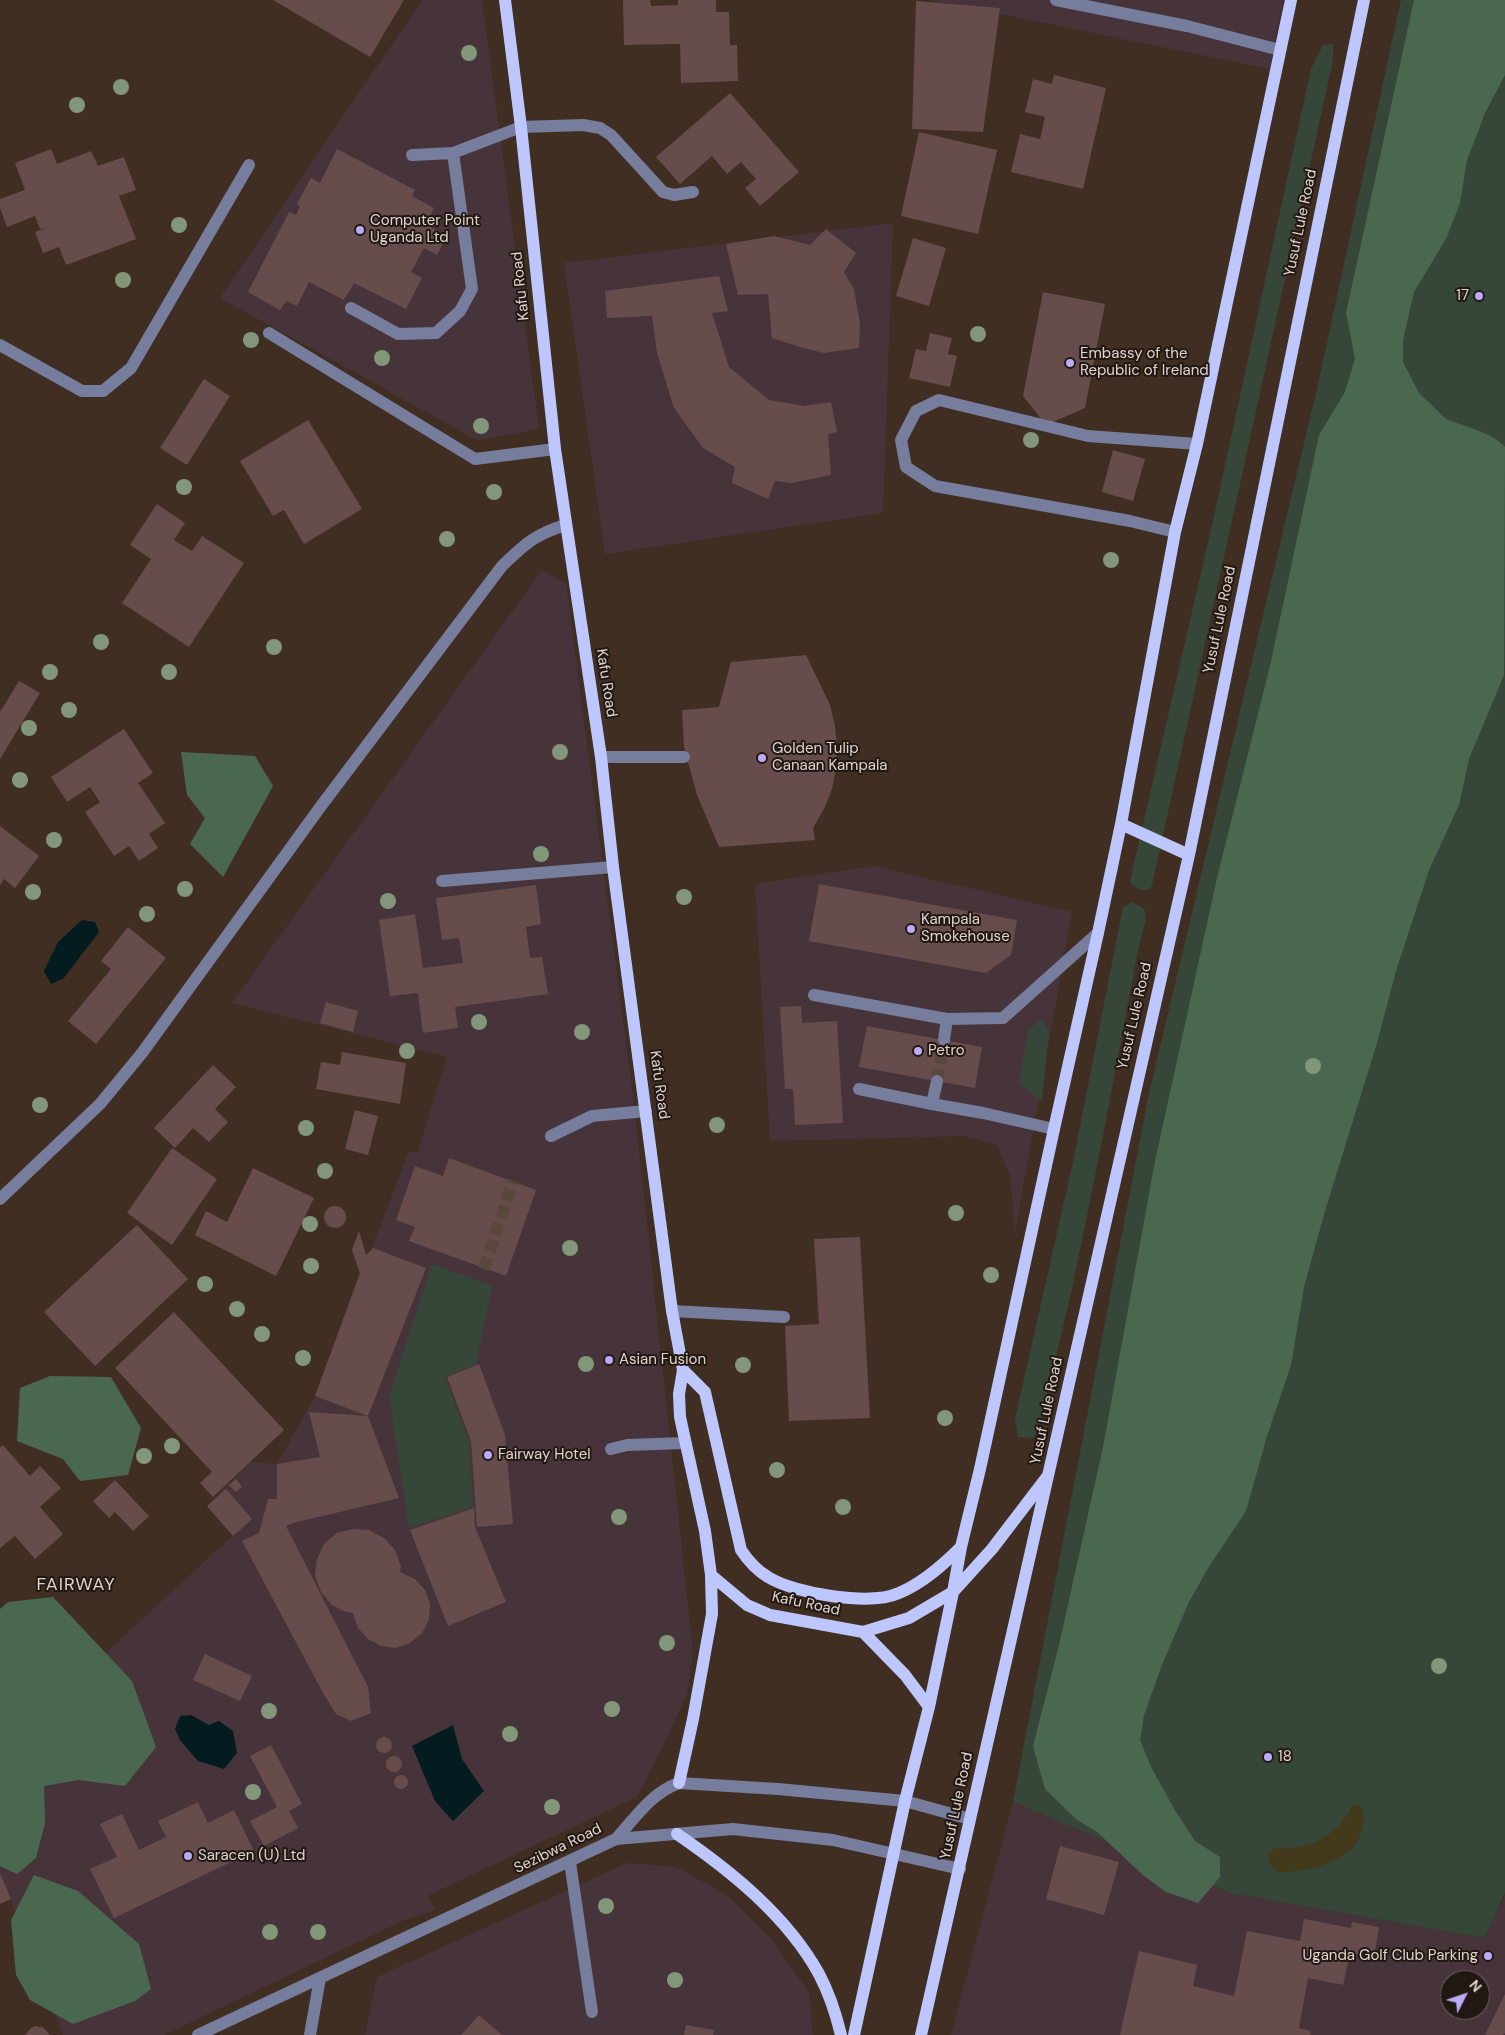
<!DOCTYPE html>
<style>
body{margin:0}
#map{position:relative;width:1505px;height:2035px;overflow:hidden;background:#412e22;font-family:"DM Sans",sans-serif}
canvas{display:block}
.north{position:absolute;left:1440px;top:1970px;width:50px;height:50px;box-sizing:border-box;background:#211813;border:1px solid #6d635d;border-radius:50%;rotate:49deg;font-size:14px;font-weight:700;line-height:20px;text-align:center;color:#e0d3cc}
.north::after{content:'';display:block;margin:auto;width:18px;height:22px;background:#bbaaf6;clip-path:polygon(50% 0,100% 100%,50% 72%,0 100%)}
</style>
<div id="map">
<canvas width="1505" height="2035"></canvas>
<div class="north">N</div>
</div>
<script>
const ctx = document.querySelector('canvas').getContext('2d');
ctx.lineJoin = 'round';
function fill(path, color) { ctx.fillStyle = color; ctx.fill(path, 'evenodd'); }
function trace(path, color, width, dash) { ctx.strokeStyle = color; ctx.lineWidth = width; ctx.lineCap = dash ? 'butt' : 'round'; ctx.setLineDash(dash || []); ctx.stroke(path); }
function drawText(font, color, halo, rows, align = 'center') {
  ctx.font = font + ' "DM Sans",sans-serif'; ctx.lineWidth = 4; ctx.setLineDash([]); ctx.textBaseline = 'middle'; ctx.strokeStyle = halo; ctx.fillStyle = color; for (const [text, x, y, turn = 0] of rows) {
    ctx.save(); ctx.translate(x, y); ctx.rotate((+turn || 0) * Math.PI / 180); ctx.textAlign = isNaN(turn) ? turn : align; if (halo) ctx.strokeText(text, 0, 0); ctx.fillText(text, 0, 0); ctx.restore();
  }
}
const commercial = new Path2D(`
 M422 0H482L539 429 477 440 220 298Z
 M932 0H1283L1270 69Z
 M893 223 883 513 605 554 564 263Z
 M542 570 566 584 634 1104 693 1652 687 1694 664 1744 637 1797 427 1896 436 1909 402 1921 164 2035H63L0 1873V1751L232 1536 207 1506 251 1462 277 1464 315 1396 409 1151 417 1154 447 1057 232 1003Z
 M873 866 1072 912 1015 1233 1010 1175 997 1145 964 1136 770 1141 755 884Z
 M1013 1802 1230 1893 1483 1938 1505 1895V2035H951ZM1450 1980H1480V2010H1450Z
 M627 1863 676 1867 727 1895 773 1941 809 1993 813 2035H365L377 1977Z`);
const green = new Path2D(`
 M1401 0H1505V1893L1484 1938 1230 1893 1013 1802 1149 1093 1317 389Z
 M1333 44V60L1152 885 1150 889 1141 890 1132 885 1130 881 1212 525 1311 69 1323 45Z
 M1133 902 1144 909 1146 918 1137 955 1103 1136 1072 1289 1041 1419 1034 1438 1018 1437 1015 1419 1073 1162 1123 907Z
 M1041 1019 1049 1031 1042 1101 1019 1084 1028 1031Z
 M432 1264 492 1286 476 1364 445 1377 469 1441 473 1507 409 1528 389 1396Z`);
const forest = new Path2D(`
 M1414 0H1505V75L1485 113 1467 160 1460 203 1447 237 1414 292 1403 340V362L1419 393 1446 419 1482 432 1496 439 1505 447 1504 675 1469 759 1459 805 1429 870 1396 971 1377 1043 1325 1211 1304 1287 1291 1365 1267 1436 1246 1511 1208 1568 1188 1604 1162 1665 1144 1715 1140 1740 1151 1767 1176 1812 1195 1841 1220 1857V1877L1198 1903 1166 1892 1144 1876 1096 1831 1077 1820 1045 1789 1033 1746 1059 1645 1103 1447 1155 1161 1217 878 1270 666 1319 435 1345 392 1355 359 1346 313Z
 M181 752 255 756 273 786 223 877 190 844 205 818 187 795Z
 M50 1376 111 1377 141 1428 128 1475 80 1481 63 1459 17 1441 20 1388Z
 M53 1597 132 1681 156 1747 125 1786 79 1780 44 1786 45 1823 36 1858 17 1874 0 1866V1609L8 1602Z
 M34 1875 78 1891 139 1944 151 1989 135 2001 73 2024 30 2000 16 1975 11 1920Z`);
const sand = new Path2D(`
 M1357 1805 1363 1810C1370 1858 1316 1872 1278 1872L1270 1865 1268 1855 1272 1849C1280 1847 1288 1849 1296 1848 1318 1845 1343 1828 1352 1806Z`);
const water = new Path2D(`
 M82 920 95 922 99 932 63 979 51 984 44 971 58 942Z
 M191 1715 209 1725 219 1721 233 1731 237 1753 224 1769 198 1761 180 1740 175 1729 180 1716Z
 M453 1725 462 1759 484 1791 453 1821 435 1801 412 1746Z`);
const building = new Path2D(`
 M273 0H404L370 57Z
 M623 0H650L651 6 678 5V0H716V12H729L730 45H737L738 81 681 83 680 44 624 45Z
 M916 1 1000 8 983 132 912 129Z
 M1054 75 1106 88 1083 189 1011 172 1020 134 1040 139 1045 117 1025 112 1033 79 1052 84Z
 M730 93 799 172 760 206 745 188 756 179 741 162 727 174 712 156 680 184 656 157Z
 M919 132 997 150 978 234 901 216Z
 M51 149 57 164 91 151 98 166 124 157 136 190 119 196 136 239 66 265 59 247 43 253 35 232 48 227 40 229 35 216 7 227 0 208V199L25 190 15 163Z
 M337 149 415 190 412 196 434 208 426 225 447 236 437 255 424 248 411 272 422 278 406 309 354 283 344 300 309 282 297 306 286 301 280 310 248 292 289 212 296 215 300 206 297 204 311 178 320 183Z
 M826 229 856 253 844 272 854 289 860 324 859 348 824 353 803 348 772 338 768 294 738 295 726 244 774 236 810 245Z
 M913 238 946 248 929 306 896 296Z
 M719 276 728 311 712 313 729 367 769 400 804 406 831 402 837 432 828 434 831 475 791 483 775 481 768 499 732 483 735 467 703 448 674 408 657 353 652 316 607 318 605 291Z
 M1043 292 1105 304 1085 408 1046 425 1023 396Z
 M930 333 952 338 948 354 957 356 950 387 909 378 916 349 926 351Z
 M204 379 230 396 187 465 160 448Z
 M308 420 362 509 304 544 284 510 273 516 240 461Z
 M1113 450 1145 459 1133 501 1102 492Z
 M157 504 185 523 174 540 192 551 202 536 244 563 189 647 122 603 151 559 130 545Z
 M806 655 830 705 835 726 837 747 836 768 832 789 824 809 813 828 815 840 719 847 697 795 684 747 682 710 719 707 731 662Z
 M19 681 40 693 0 759V712Z
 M124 729 153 773 138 783 165 823 149 834 158 848 139 861 129 846 114 856 85 812 100 802 90 787 67 802 51 777Z
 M0 826 39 856 15 888 4 879 0 885Z
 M819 884 1017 920 1011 955 986 973 809 941Z
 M536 885 541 924 526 927 530 958 542 957 548 994 455 1007 458 1028 423 1033 418 993 390 996 379 920 415 914 423 968 463 963 459 938 442 940 436 898Z
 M128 927 166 958 96 1044 68 1021 111 969 101 961Z
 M326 1002 358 1011 353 1032 320 1023Z
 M801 1006 802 1023 837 1021 843 1123 795 1125 793 1089H785L780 1007Z
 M867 1026 982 1047 975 1088 859 1067Z
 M342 1052 406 1063 400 1104 316 1089 321 1062 340 1065Z
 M213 1065 236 1087 215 1109 228 1122 209 1142 193 1128 175 1148 154 1128Z
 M355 1110 378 1116 368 1155 345 1149Z
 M172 1148 217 1179 172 1245 127 1213Z
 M449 1158 536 1190 506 1276 409 1241 415 1227 396 1220 415 1166 443 1176Z
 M253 1168 314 1198 276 1276 195 1235 206 1211 227 1222Z
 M324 1217a11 11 0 1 1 22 0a11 11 0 1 1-22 0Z
 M137 1225 188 1279 95 1366 44 1312Z
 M359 1231 366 1255 373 1248 426 1268 368 1416 399 1498 293 1523 286 1526 368 1687 371 1713 351 1721 336 1714 323 1693 242 1541 259 1533 268 1499H277V1464L320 1457 309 1412 368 1416 315 1396 360 1273 352 1250Z
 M860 1237 870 1418 789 1421 785 1326 819 1324 814 1239Z
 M174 1312 284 1430 213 1497 200 1483 212 1472 115 1368Z
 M479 1364 505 1435 513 1524 477 1527 471 1441 447 1377Z
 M3 1445 30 1476 40 1466 61 1488 40 1507 63 1534 35 1559 15 1536 0 1548V1447Z
 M236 1479 242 1487 236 1492 229 1485Z
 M115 1480 149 1516 133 1531 115 1512 109 1518 93 1501Z
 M226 1489 252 1519 233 1536 207 1506Z
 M474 1508 475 1527 506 1602 448 1626 410 1530Z
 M353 1529 369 1530 384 1538 395 1550 401 1566 400 1572 415 1579 425 1590 430 1604 429 1620 422 1633 410 1643 396 1648 381 1646 368 1639 358 1628 353 1613 346 1612 332 1605 321 1592 315 1576 317 1559 324 1544 337 1533Z
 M205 1654 252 1676 240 1701 193 1680Z
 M376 1745a8 8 0 1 1 16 0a8 8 0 1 1-16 0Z
 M271 1745 302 1804 289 1811 298 1828 264 1846 250 1821 277 1807 250 1756Z
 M386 1764a8 8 0 1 1 16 0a8 8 0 1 1-16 0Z
 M394 1782a7 7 0 1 1 14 0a7 7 0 1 1-14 0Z
 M198 1802 208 1823 234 1810 254 1851 114 1918 90 1869 117 1857 100 1824 122 1814 139 1850 166 1837 158 1821Z
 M1060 1846 1119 1862 1104 1915 1046 1899Z
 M0 1873 11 1899 0 1904Z
 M1304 1919 1351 1928 1352 1922 1379 1927 1374 1958 1350 1953 1343 1985 1308 1978 1299 2028 1311 2031 1310 2035H1120L1139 1951 1197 1965 1193 1986 1234 1996 1247 1931 1300 1941Z
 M1505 1994V2033L1501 2035H1485Z
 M479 2015 502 2035H461Z
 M686 2025 714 2030 713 2035H684Z
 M36 2026 44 2028 50 2035H25L31 2028Z`);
const minorTunnel = new Path2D(`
 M937 1081 944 1040
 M484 1269 513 1181`);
const minor = new Path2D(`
 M1056 0 1187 26 1280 50
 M412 155 453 153 521 127 583 125 600 128 611 135 663 192 674 195 693 192
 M351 308 398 334 436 333 460 311 472 289 453 153
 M269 333 475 459 555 449
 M0 345 82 391H103L131 368 249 165
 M1175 532 1130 521 935 486 906 467 901 440 916 411 939 400 1088 436 1197 444
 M601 757H684
 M442 881 613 867
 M814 995 947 1019
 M944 1040 947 1019 1003 1018 1098 933
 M937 1081 932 1104 983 1113 1054 1129
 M859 1089 932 1104
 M551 1136 592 1116 646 1111
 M0 1199 100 1104 142 1053 321 806 502 566C525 544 534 535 565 525
 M672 1311 784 1317
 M611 1449 627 1445 685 1443
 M616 1839C635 1818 651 1793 679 1783L778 1789 905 1801 970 1819
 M570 1862 592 2012
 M198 2035 616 1839 733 1829 833 1840 960 1869
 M310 2035 320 1978`);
const major = new Path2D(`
 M505 0 521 127 555 449 601 757 613 867 672 1311 683 1370 679 1394 680 1417 705 1531 711 1575 747 1605 770 1615 863 1632 909 1618 953 1592 992 1549 1047 1477
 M1121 824 1189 855
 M683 1370 705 1392 741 1550C749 1562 756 1570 768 1577 795 1594 870 1606 899 1593 923 1583 943 1565 961 1547
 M863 1632 905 1675 929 1707
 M679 1783 693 1719 712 1614 711 1575
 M677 1834C731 1871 787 1916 819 1974 829 1993 836 2014 841 2035
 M854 2035 905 1801 929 1707 953 1592 961 1547 980 1469 1054 1129 1098 933 1121 824 1175 532 1197 444 1291 0
 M921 2035 1189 855 1364 0`);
const trees = [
 [469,53],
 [121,87],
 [77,105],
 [179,225],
 [123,280],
 [978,334],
 [251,340],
 [382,358],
 [481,426],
 [1031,440],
 [184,487],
 [494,492],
 [447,539],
 [1111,560],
 [101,642],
 [274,647],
 [50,672],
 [169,672],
 [69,710],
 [29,728],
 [560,752],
 [20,780],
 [54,840],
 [541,854],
 [185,889],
 [33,892],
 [684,897],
 [388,901],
 [147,914],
 [479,1022],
 [582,1032],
 [407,1051],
 [1313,1066],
 [40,1105],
 [717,1125],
 [306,1128],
 [325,1171],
 [956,1213],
 [310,1224],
 [570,1248],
 [311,1266],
 [991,1275],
 [205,1284],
 [237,1309],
 [262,1334],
 [303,1358],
 [586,1364],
 [743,1365],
 [945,1418],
 [172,1446],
 [144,1456],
 [777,1470],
 [843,1507],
 [619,1517],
 [667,1643],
 [1439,1666],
 [612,1709],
 [269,1711],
 [510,1734],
 [253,1792],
 [552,1807],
 [606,1906],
 [270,1932],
 [318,1932],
 [675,1980]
];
const markers = [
 [360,230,5,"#bbaaf6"],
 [1479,296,5,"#bbaaf6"],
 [1070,363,5,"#bbaaf6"],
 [762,758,5,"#bbaaf6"],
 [911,929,5,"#bbaaf6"],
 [918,1051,5,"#bbaaf6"],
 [609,1360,5,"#bbaaf6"],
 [488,1455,5,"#bbaaf6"],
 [1268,1757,5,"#bbaaf6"],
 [188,1856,5,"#bbaaf6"],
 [1488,1956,5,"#bbaaf6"]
];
const poiNames = [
 ["Computer Point",370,221],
 ["Uganda Ltd",370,238],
 ["17",1469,296,"right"],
 ["Embassy of the",1080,354],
 ["Republic of Ireland",1080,371],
 ["Golden Tulip",772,749],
 ["Canaan Kampala",772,766],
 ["Kampala",921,920],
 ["Smokehouse",921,937],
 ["Petro",928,1051],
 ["Asian Fusion",619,1360],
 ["Fairway Hotel",498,1455],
 ["18",1278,1757],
 ["Saracen (U) Ltd",198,1856],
 ["Uganda Golf Club Parking",1478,1956,"right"]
];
const streetNames = [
 ["Yusuf Lule Road",1301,223,-78],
 ["Kafu Road",521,286,-96],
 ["Yusuf Lule Road",1220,620,-78],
 ["Kafu Road",606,683,81],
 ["Yusuf Lule Road",1135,1016,-77],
 ["Kafu Road",659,1085,82],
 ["Yusuf Lule Road",1047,1411,-78],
 ["Kafu Road",806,1604,12],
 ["Yusuf Lule Road",957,1806,-78],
 ["Sezibwa Road",558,1849,-26]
];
const quarterNames = [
 ["FAIRWAY",76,1585]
];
fill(commercial, '#47343b');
fill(green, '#364739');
fill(forest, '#4a6850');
fill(sand, '#423a1a');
fill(water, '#041b20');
fill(building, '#664c4b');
trace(minorTunnel, '#59473c', 12, [12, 6]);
trace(minor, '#767d9d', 12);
trace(major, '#bdc7fd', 12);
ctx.fillStyle = '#829779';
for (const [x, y] of trees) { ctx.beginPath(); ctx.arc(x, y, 8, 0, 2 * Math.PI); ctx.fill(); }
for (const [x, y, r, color] of markers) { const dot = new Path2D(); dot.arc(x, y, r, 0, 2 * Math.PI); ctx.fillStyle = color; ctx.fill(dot); trace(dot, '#211813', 2); }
drawText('15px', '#e0d3cc', '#211813', poiNames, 'left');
drawText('15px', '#e0d3cc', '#211813', streetNames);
ctx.letterSpacing = '1px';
drawText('18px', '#e0d3cc', '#211813', quarterNames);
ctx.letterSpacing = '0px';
</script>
